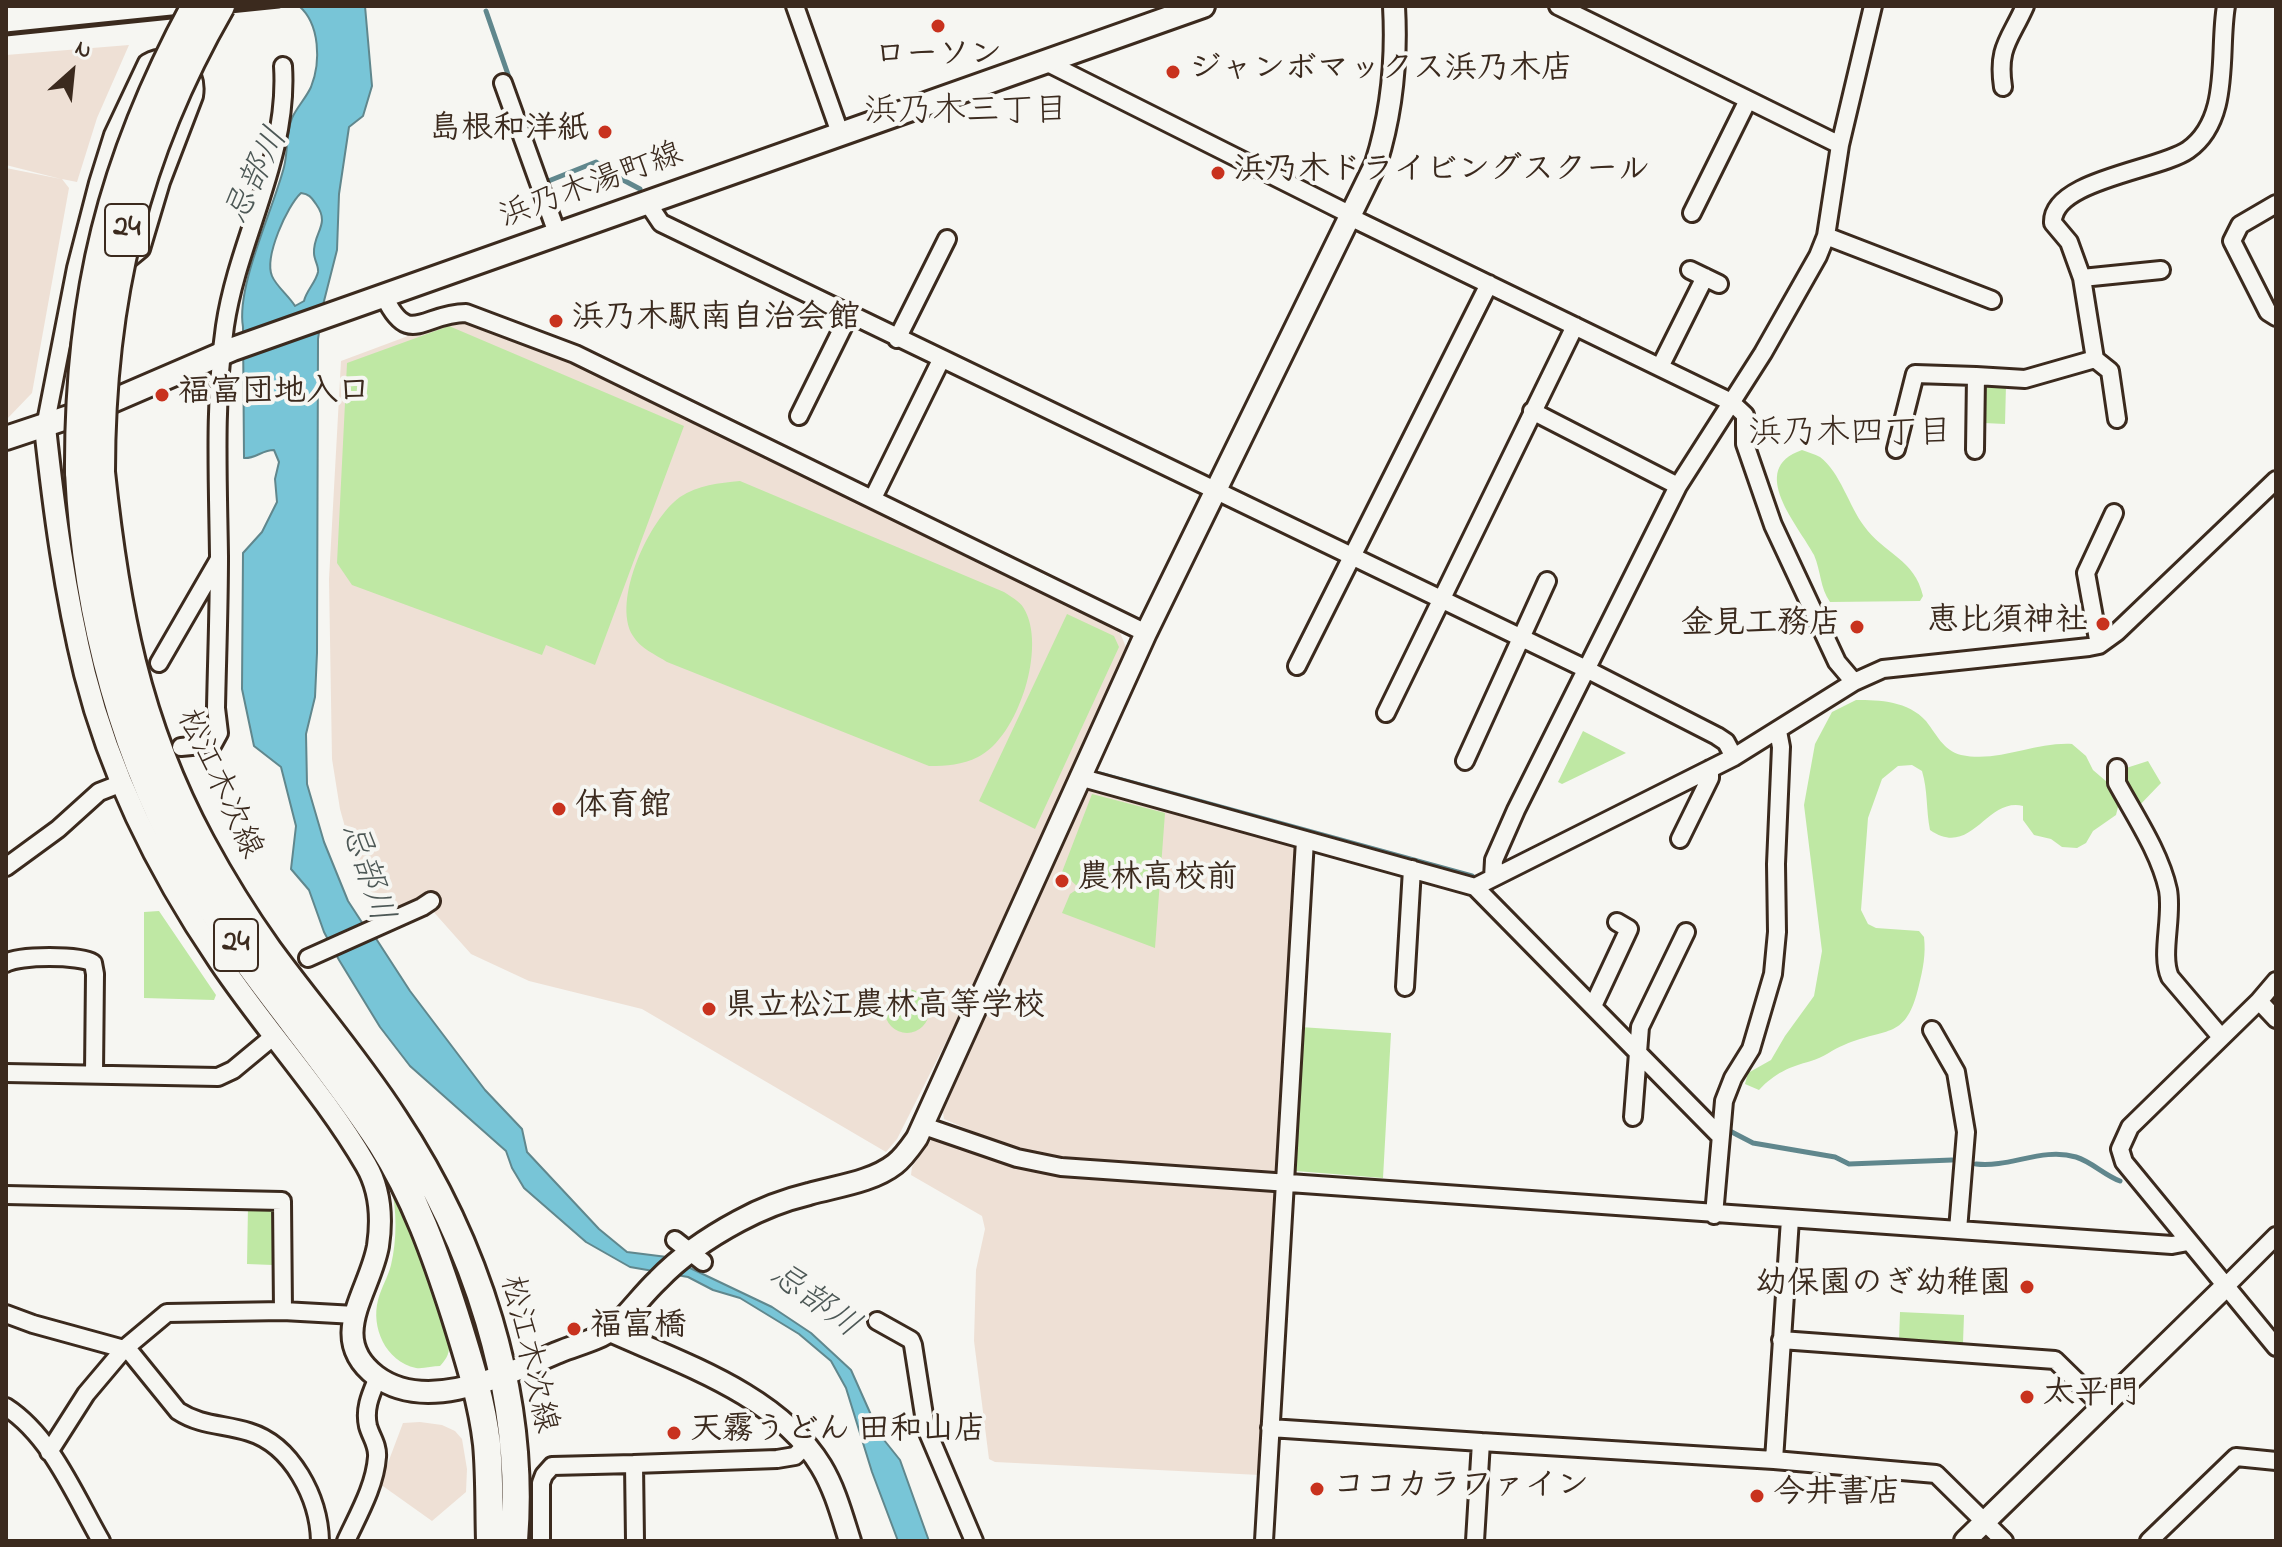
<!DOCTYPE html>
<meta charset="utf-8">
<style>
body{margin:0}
#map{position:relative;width:2282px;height:1547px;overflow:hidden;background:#f6f6f2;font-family:"Indie Flower",sans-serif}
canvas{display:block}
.frame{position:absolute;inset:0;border:8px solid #3b2a1e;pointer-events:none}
.north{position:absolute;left:32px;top:32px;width:80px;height:80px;-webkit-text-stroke:6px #f6f6f2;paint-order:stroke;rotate:27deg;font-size:22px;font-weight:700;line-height:32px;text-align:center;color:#3b2a1e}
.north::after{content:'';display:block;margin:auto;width:28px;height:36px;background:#3b2a1e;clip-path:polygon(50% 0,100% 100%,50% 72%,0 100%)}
</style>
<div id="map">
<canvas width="2282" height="1547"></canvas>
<div class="frame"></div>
<div class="north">N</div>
</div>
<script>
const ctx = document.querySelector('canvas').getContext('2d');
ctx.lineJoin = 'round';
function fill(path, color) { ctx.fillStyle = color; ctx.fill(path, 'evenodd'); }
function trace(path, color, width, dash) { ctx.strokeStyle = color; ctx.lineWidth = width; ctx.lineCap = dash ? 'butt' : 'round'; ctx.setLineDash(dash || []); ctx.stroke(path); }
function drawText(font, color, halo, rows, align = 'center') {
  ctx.font = font + ' "Indie Flower","Klee One",sans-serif'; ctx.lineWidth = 8; ctx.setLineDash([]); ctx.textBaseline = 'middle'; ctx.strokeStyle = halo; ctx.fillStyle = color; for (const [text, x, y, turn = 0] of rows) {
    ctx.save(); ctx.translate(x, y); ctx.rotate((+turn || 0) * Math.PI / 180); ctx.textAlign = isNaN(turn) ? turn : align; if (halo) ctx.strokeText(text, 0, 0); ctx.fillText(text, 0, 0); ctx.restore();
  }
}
const built = new Path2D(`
 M129 45 97 118 77 182 62 179 69 188 32 393 6 420V168L61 179 6 165V55Z
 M451 320H469L568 360 1118 628 1126 647 957 1020 897 1139 886 1152 642 1009 529 981 471 954 431 909 385 917 355 863 340 809 332 759 329 579 341 361Z
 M1088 790 1278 840 1299 851 1281 1171 1276 1176 1150 1167 1127 1162 1064 1157 1009 1147 944 1119 943 1112Z
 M933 1137 1049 1174 1277 1187 1260 1475 995 1462 989 1459 974 1341 976 1270 985 1229 982 1216 911 1175 912 1167Z
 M420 1422 442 1425 455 1431 462 1439 467 1469 466 1492 432 1521 380 1484 403 1423Z`);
const green = new Path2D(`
 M449 326 684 426 595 665 546 645 542 655 352 585 337 563 347 363Z
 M1990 384 2006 385 2005 424 1984 423 1983 389Z
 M1802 450C1807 452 1815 454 1820 457 1840 472 1849 506 1864 526 1884 554 1915 559 1923 596L1920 601 1830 602C1820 588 1821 571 1814 555 1799 526 1746 469 1802 450Z
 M740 481 1004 592C1010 596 1019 601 1023 607 1048 645 1018 738 978 757 962 765 947 766 929 766L667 662C656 655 640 648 633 636 611 601 650 518 680 497 698 485 719 483 740 481Z
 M1067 614 1114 636 1119 647 1035 829 979 801Z
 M1856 700C1880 700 1908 701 1926 721 1937 735 1943 750 1961 755 1999 763 2034 742 2072 744L2086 756 2093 770 2114 788 2119 803 2116 815 2093 831 2086 843 2077 848 2062 847 2051 839 2034 835 2023 820V806C1986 797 1972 859 1930 830 1926 810 1928 791 1922 771L1912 765 1898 766 1882 779 1868 818 1861 910 1868 924 1876 928 1919 931 1924 937C1926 954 1923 969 1919 985 1906 1041 1888 1026 1844 1045 1833 1049 1823 1058 1811 1061 1789 1067 1775 1073 1759 1090L1745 1084 1748 1073 1771 1060 1785 1036 1814 996 1822 951 1804 805 1815 744 1832 712Z
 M1583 731 1626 753 1562 784 1558 782Z
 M2148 761 2161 783 2136 809 2120 770Z
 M1092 794 1165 813 1155 948 1062 913 1070 894 1079 888 1062 872Z
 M159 911 216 995 214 1000 144 998V912Z
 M885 1011a22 22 0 1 1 44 0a22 22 0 1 1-44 0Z
 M1300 1027 1391 1033 1383 1178 1296 1171 1291 1166Z
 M391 1185C408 1219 453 1314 449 1349 448 1357 445 1360 440 1366 433 1366 423 1369 416 1368 385 1361 371 1327 378 1300 381 1288 388 1277 391 1265 397 1239 397 1211 391 1185Z
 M248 1206H275L273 1265 247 1264Z
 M1900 1312 1964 1315 1963 1343 1899 1340Z`);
const water = new Path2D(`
 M299 6H365L372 86 363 116 349 127 339 194 337 250 323 305 318 339 317 653 315 697 306 734 307 784 324 842 348 901 363 924 375 937 410 991 485 1090 522 1129 527 1152 599 1229 627 1252 667 1257 772 1307 811 1333 851 1370 880 1435 900 1460 929 1541H898L872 1472 846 1388 831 1361 799 1334 740 1298 713 1290 688 1277 630 1267 586 1242 524 1188 512 1168 506 1151 410 1066 380 1027 339 960 324 932 309 890 291 869 296 826 281 767 254 746 242 689 243 553 262 532 277 502 275 479 279 462 274 450C262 450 255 459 244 458L243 327C236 286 273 210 284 167 288 152 286 132 292 118 297 107 306 98 311 87 321 62 320 24 299 6ZM301 193C309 194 311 197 316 204 331 225 313 232 314 253 314 260 319 266 318 272 316 282 306 291 304 301L295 306C289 296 276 286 272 276 264 257 287 206 301 193Z`);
const stream = new Path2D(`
 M486 11 512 86
 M545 178 546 182 596 162 610 173 640 189
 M1100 774 1472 876
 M1726 1129 1753 1143 1835 1157 1849 1164 1952 1160
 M1976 1164C2010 1168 2042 1147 2076 1157 2092 1162 2104 1175 2120 1181`);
const minor = new Path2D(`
 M795 6 840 133
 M1558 6 1840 145
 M1044 61 1351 215
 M503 83 558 236
 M2003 87C1997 47 2010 40 2025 6
 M647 202 661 223 1586 669 1717 736 1726 742 1734 757
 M2276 204 2240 225 2232 241 2268 312 2276 317
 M1692 213 1748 100
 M1350 217 1731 402 1745 415V444L1773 525 1837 662 1854 682
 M1826 236 1992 300
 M1690 270 1719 284
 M2082 278 2069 242 2053 223C2051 180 2160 170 2188 150 2232 119 2218 52 2226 6
 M384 296C409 349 423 313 466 313L575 354 1146 633
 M897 339 947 239
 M1660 367 1705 277
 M1532 411 1678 486
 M799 416 849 315
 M2117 419 2110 371 2095 359 2082 278 2161 270
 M45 427 76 268 98 183 113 135 147 63C172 49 199 66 194 96L161 182 141 249 124 263 76 268
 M1896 449 1915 374 1976 376
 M1975 450 1976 376 2025 379 2095 359
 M873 498 941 360
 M2099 645 2086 573 2114 513
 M159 663 218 561
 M1297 666 1489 284
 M1386 713 1575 326
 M181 747 213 744 219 733 216 708C217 658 219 607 219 556 218 479 214 402 225 326 238 238 289 158 283 66
 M1465 761 1547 581
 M2117 768V783C2135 816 2160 853 2168 890 2173 917 2160 955 2170 977L2221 1037
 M1079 777 1475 887 1719 1135
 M1680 839 1710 778V769
 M6 867 58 829 99 792 122 783
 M1493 878 1494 860 1516 810 1678 486 1763 353 1818 256 1826 236 1840 145 1873 6
 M1475 887 1734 757 1854 682 1883 669 2089 647 2099 645 2117 632 2276 480
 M308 958 422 907 431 901
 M6 963C19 955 80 955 93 963L95 974 94 1073
 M2276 981 2259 1001 2276 1019
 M1405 987 1412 869
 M2259 1001 2130 1127 2120 1149 2124 1162 2276 1347
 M1593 1006 1629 929 1617 922
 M1932 1030 1956 1072 1966 1132 1958 1230
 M6 1073 218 1077 233 1070 274 1036
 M1633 1117 1640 1027 1686 932
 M924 1126 1017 1158 1061 1167 2172 1245 2188 1242
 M6 1195 282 1201 283 1311 355 1315
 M1714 1215 1724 1101 1733 1078 1751 1049 1773 974 1777 932 1776 864 1781 747 1778 731
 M675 1240 703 1262
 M2225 1287 2276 1236
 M6 1314 33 1324 124 1349 131 1353 178 1411C201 1426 224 1424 249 1432 292 1445 319 1498 320 1541
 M877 1321 911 1340 913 1345 926 1428 974 1541
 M1781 1340 2055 1360 2103 1407
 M6 1407C51 1436 75 1496 101 1541
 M1270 1428 1481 1442 1475 1541
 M1481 1442 1774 1460 1936 1474 2004 1541
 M49 1452 86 1394 124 1349 167 1313 283 1311
 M1774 1460 1790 1219
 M346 1541C358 1515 375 1486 377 1457 378 1445 371 1437 368 1426 364 1408 371 1394 378 1377
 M541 1541V1483L544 1475 552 1466 634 1464
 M635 1541 634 1464 777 1459 795 1456 806 1445
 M1264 1541 1305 840
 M2149 1541 2236 1457 2276 1461`);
const tertiary = new Path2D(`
 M45 427C54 510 65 593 85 674 111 777 160 874 219 961 266 1031 324 1093 366 1165 380 1189 382 1219 378 1246 370 1292 326 1338 376 1376 428 1415 508 1373 559 1352 575 1345 599 1340 612 1329 629 1314 642 1295 658 1280 681 1256 709 1237 739 1221 761 1209 784 1200 809 1194 837 1186 872 1182 895 1164 904 1157 910 1148 917 1138L1146 633 1376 163C1392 112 1397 60 1394 6
 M610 1331C683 1364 778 1395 821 1466 835 1489 842 1516 850 1541
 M1965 1541 2225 1287`);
const secondary = new Path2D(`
 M6 438 96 408 233 349 1203 6`);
const primary = new Path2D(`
 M79 472C86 617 124 761 198 887 252 978 324 1055 381 1143 415 1196 436 1256 455 1315 468 1357 482 1400 487 1444 490 1476 489 1509 490 1541
 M101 472C115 605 136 722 201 842 221 879 243 915 268 950 309 1006 356 1060 394 1119 475 1241 526 1393 514 1541`);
const rail = new Path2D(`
 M6 34 279 6`);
const primaryBridge = new Path2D(`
 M79 472C78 296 111 161 195 6
 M101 472C101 300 135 155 221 6`);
const markers = [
 [938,26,8,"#c8321e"],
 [1173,72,8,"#c8321e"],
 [605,132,8,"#c8321e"],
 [1218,173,8,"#c8321e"],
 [556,321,8,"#c8321e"],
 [162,395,8,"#c8321e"],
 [2103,624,8,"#c8321e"],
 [1857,627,8,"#c8321e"],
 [559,809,8,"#c8321e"],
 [1062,881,8,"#c8321e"],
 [709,1009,8,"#c8321e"],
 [2027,1287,8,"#c8321e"],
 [574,1329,8,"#c8321e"],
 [2027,1397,8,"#c8321e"],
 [674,1433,8,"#c8321e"],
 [1317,1489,8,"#c8321e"],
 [1757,1496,8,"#c8321e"]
];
const shields = [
 [127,230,44],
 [236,945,44]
];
const shieldNames = [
 ["24",127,230],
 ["24",236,945]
];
const poiNames = [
 ["ローソン",938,58,"center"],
 ["ジャンボマックス浜乃木店",1189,72],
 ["島根和洋紙",589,132,"right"],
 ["浜乃木ドライビングスクール",1234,173],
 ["浜乃木駅南自治会館",572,321],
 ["福富団地入口",178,395],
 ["恵比須神社",2087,624,"right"],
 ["金見工務店",1841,627,"right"],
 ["体育館",575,809],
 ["農林高校前",1078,881],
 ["県立松江農林高等学校",725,1009],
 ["幼保園のぎ幼稚園",2011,1287,"right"],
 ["福富橋",590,1329],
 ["太平門",2043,1397],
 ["天霧うどん 田和山店",690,1433],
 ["ココカラファイン",1333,1489],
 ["今井書店",1773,1496]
];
const streetNames = [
 ["浜乃木湯町線",592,188,-20],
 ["松江木次線",217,785,65],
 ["松江木次線",526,1355,77]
];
const neighbourhoodNames = [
 ["浜乃木三丁目",966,114],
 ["浜乃木四丁目",1850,436]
];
const waterNames = [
 ["忌部川",259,177,-64],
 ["忌部川",364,873,72],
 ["忌部川",813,1303,36]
];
fill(built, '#eee0d5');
fill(green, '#bfe8a4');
fill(water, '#78c5d7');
trace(water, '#60878d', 2);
trace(stream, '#60878d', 5);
trace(minor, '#3b2a1e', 22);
trace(tertiary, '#3b2a1e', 26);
trace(secondary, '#3b2a1e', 28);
trace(primary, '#3b2a1e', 32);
trace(minor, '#f6f6f2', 16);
trace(tertiary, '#f6f6f2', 20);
trace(secondary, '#f6f6f2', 22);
trace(primary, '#f6f6f2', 26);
trace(rail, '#3b2a1e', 5);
trace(primaryBridge, '#3b2a1e', 32, []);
trace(primaryBridge, '#f6f6f2', 26);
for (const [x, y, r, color] of markers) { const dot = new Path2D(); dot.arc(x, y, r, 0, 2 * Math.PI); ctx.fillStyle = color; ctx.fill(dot); trace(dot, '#f6f6f2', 3); }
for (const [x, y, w] of shields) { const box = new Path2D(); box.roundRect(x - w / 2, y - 26, w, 52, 6); ctx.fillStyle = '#f6f6f2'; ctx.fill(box); trace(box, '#3b2a1e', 2); }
drawText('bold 30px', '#3b2a1e', null, shieldNames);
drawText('bold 32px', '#3b2a1e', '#f6f6f2', poiNames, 'left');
drawText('32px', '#3b2a1e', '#f6f6f2', streetNames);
drawText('34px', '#3b2a1e', '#f6f6f2', neighbourhoodNames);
drawText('italic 34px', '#4d5856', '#f6f6f2', waterNames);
</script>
